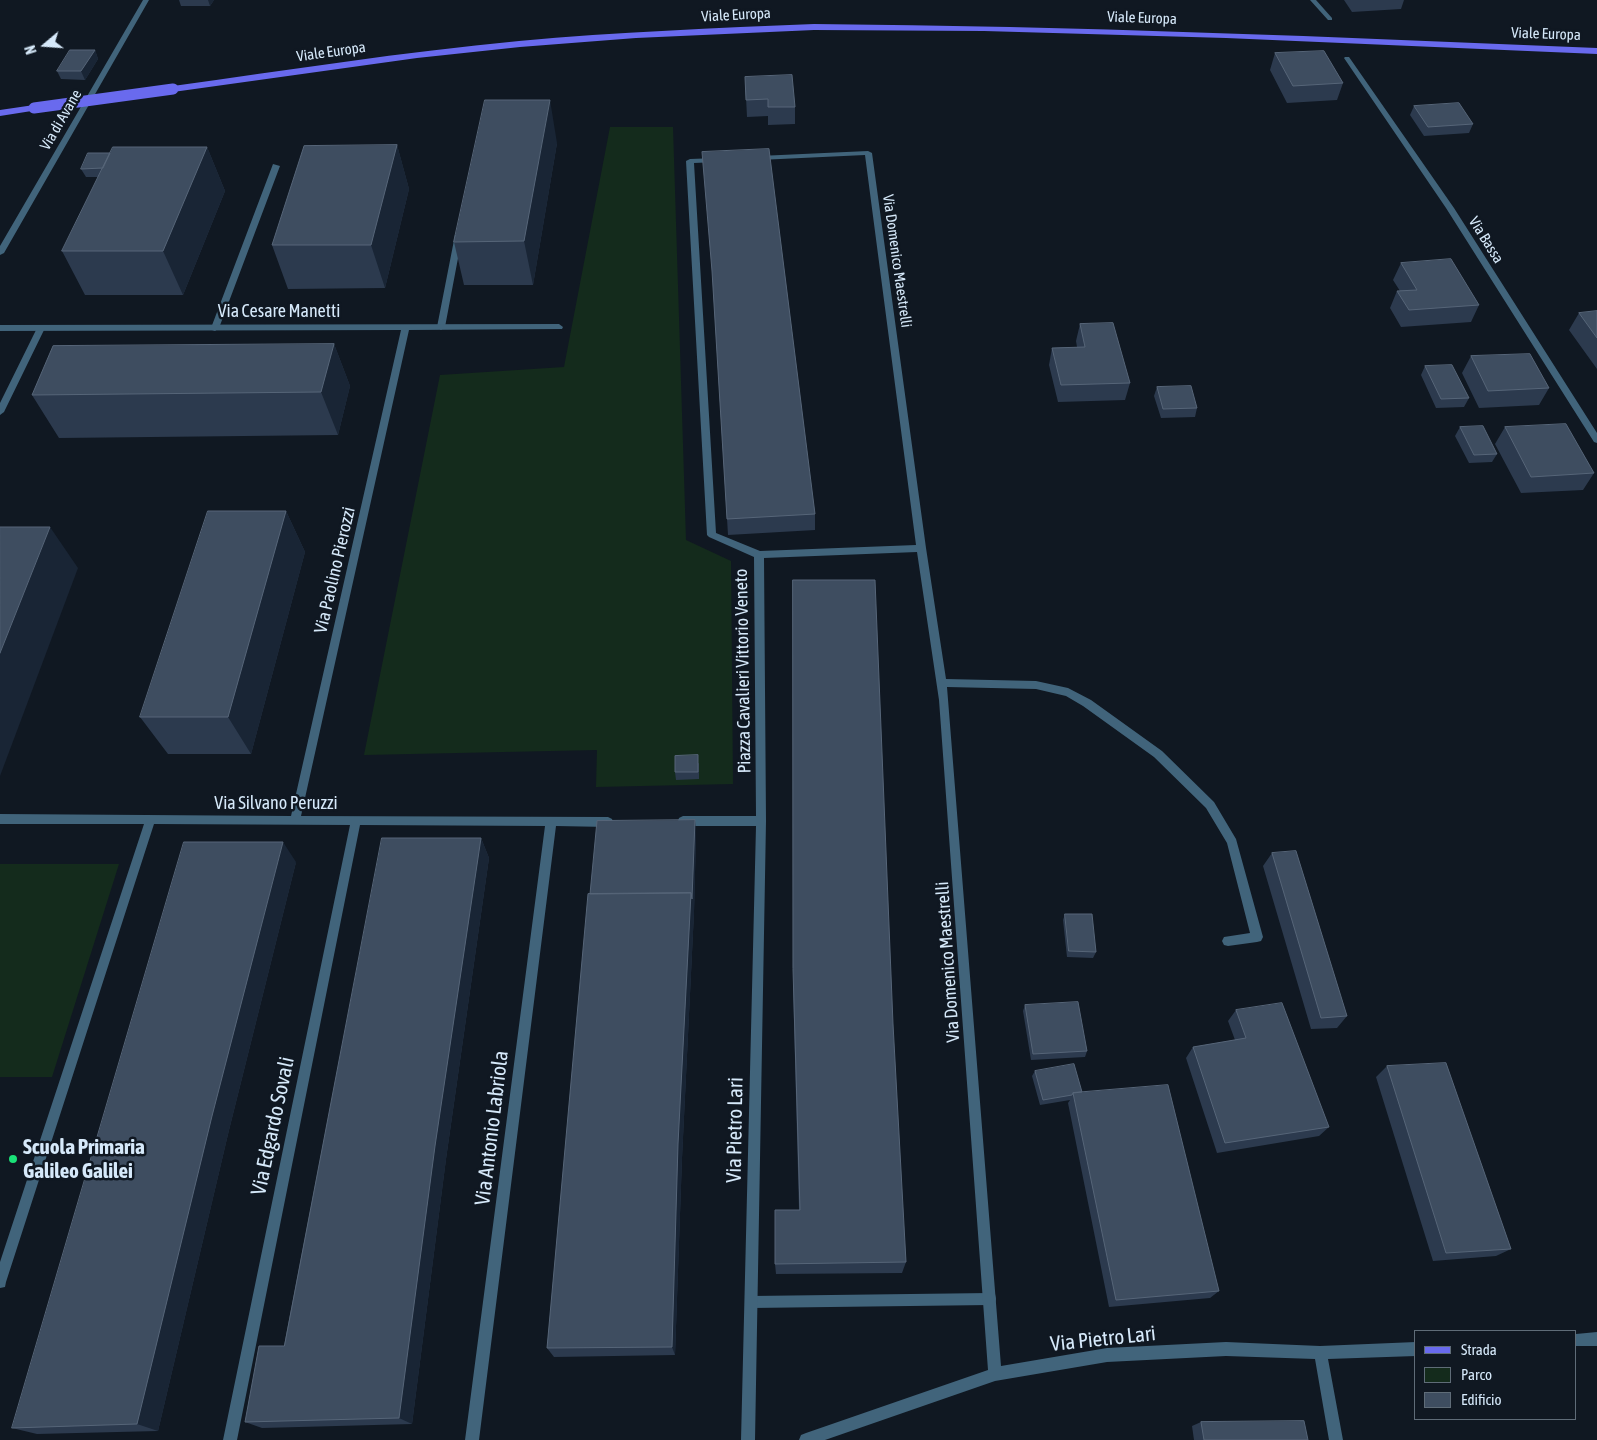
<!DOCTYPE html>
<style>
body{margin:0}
#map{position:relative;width:1597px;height:1440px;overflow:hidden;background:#101822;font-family:"Asap Condensed",sans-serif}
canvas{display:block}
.legend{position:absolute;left:1414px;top:1330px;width:162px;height:90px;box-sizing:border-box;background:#101822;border:1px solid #5f6c78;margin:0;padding:6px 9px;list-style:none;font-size:15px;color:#d6e9fa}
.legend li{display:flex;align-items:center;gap:10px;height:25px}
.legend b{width:25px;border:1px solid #5f6c78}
.north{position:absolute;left:20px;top:20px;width:50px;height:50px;-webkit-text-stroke:4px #101822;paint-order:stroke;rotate:252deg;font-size:14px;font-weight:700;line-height:20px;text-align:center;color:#d6e9fa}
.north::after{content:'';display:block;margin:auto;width:18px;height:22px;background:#d6e9fa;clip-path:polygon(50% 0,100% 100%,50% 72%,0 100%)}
</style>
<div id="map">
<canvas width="1597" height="1440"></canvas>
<ul class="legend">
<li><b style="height:6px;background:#696aee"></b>Strada</li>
<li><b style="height:14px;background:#142b1c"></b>Parco</li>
<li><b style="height:14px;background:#3e4d60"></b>Edificio</li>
</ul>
<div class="north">N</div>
</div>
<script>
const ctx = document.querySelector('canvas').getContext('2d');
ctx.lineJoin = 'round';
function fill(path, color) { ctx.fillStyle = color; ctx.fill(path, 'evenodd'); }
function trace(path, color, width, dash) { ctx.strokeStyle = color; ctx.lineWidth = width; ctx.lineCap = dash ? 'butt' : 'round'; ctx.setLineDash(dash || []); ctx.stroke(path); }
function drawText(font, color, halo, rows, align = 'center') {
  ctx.font = font + ' "Asap Condensed",sans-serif'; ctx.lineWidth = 5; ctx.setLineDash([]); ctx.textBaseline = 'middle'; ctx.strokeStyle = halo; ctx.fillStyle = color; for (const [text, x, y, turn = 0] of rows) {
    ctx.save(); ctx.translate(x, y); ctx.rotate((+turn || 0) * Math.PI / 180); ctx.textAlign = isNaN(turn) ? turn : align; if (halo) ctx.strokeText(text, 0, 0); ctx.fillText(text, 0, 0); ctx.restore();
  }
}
const green = new Path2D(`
 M610 127H673L686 540 731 561 733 784 596 787 597 750 364 755 440 375 564 367Z
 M0 864H119L52 1077H0Z`);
const service = new Path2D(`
 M273 164 280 166 219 328 215 331 212 330 211 328Z
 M455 235H461L462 237 445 327 441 330 437 327Z
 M41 325 45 328 4 412 0 415V403L37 328Z`);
const pedestrian = new Path2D(`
 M990 1293 995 1294 996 1299 995 1304 990 1305 751 1308 746 1307 745 1302 746 1297 751 1296Z`);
const minor = new Path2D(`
 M143 0H149L4 253 0 255V246Z
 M1310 0H1316L1332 18V20H1328Z
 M1345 57H1349L1454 208 1597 433V443L1594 442 1446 208 1344 58Z
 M868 151 872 153 926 548 946 679 1036 681 1068 688 1091 700 1162 751 1214 802 1236 839 1263 937 1261 941 1257 942 1228 946 1224 945 1222 941 1224 937 1250 933 1227 843 1206 808 1154 757 1083 706 1066 696 1036 689 947 687 1001 1366 1107 1348 1226 1342 1320 1346 1416 1342V1356L1328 1359 1343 1440H1329L1315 1359 1226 1356 1107 1362 995 1381 825 1440H799L801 1435 806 1433 988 1370 939 700 917 552 764 558 766 821 755 1440H741L756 826H683L679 824 678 821 679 818 683 816H756L754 557 709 537 707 535 686 161 690 159 717 158 721 160 717 162 694 163 716 533 760 551 916 545 865 155 759 160 755 158 759 156Z
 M559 324 563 327 562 329 409 330 301 816 608 817 612 819 613 822 612 825 608 827 556 826 479 1440H465L545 826 360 825 237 1440H223L350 825 154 824 6 1282 5 1287 0 1288V1262L144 824H0V814L291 816 401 330 0 331V325Z
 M1597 1332V1346H1576V1334Z`);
const primary = new Path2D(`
 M814 24C1075 26 1336 37 1597 48V54L1226 38 984 31 814 30 636 38 520 47 417 58 173 92 168 89 173 86C288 70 403 52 519 41 617 32 716 28 814 24Z
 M34 105 39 108 38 110 0 116V110Z`);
const primaryBridge = new Path2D(`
 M34 108 173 89`);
const wall = new Path2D(`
 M179 0H214L210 6H181Z
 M1344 0H1404L1401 9 1352 12Z
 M95 50 98 59 85 80 61 79 57 71Z
 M1275 53 1343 83 1337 100 1287 103 1270 70Z
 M745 77 795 107V124L768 125V116L747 117Z
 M1414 106 1473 124 1469 133 1424 136 1410 115Z
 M557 143 533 285H464L454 242Z
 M397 145 409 189 385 288 288 289 272 245Z
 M207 147 225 191 183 295H85L62 251 98 177H86L81 169 110 153Z
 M1401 263 1479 305 1471 322 1401 327 1390 308 1397 291H1400L1393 280Z
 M713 286 815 514V530L728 535Z
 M1597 311V369L1569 330 1579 313Z
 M1080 324 1130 383 1125 400 1058 402 1049 365 1052 348 1077 347 1076 341Z
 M334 344 350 386 338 435 59 438 32 395Z
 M1471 356 1549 388 1539 405 1479 408 1462 373Z
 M1425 366 1469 398 1464 407 1436 408 1421 375Z
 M1157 387 1197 408 1195 417 1161 418 1154 396Z
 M1460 427 1497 454 1492 462 1469 463 1455 436Z
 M1505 427 1594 473 1583 490 1521 493 1495 444Z
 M286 511 305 552 251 754H168L140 717Z
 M699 763V779L676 780 675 772Z
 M696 834 694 912 682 1158 675 1355 554 1357 547 1348 590 894Z
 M481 838 489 858 446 1159 412 1424 262 1428 245 1422 284 1346Z
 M1272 853 1347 1016 1337 1028 1311 1029 1263 866Z
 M296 862 229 1130 158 1431 37 1434 12 1428Z
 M1065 914 1096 952 1093 958 1067 957 1063 920Z
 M793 986 906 1262 902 1273 776 1274 775 1264 799 1210Z
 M1025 1005 1087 1051 1085 1057 1031 1060 1023 1011Z
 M1236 1010 1329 1127 1319 1136 1217 1153 1186 1058 1193 1047 1235 1040 1228 1021Z
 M1387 1066 1511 1249 1496 1256 1433 1261 1376 1077Z
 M1035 1071 1082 1092 1219 1291 1210 1298 1109 1307 1068 1103 1070 1100 1040 1105 1032 1076Z
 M1201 1422 1308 1440H1194L1192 1426Z`);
const shadedWall = new Path2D(`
 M208 0H214L210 6Z
 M95 50 98 59 85 80 81 71Z
 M550 100 557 143 533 285 524 241Z
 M397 145 409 189 385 288 371 245Z
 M207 147 225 191 183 295 163 251Z
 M334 344 350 386 338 435 321 392Z
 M286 511 305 552 251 754 228 717Z
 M50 527 78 568 0 776V653Z
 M695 820 696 834 694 912 682 1158 675 1355 672 1347 678 1144Z
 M481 838 489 858 446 1159 412 1424 399 1418 435 1146Z
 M283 842 296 862 229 1130 158 1431 137 1424 212 1116Z`);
const building = new Path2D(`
 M70 50H95L81 71H57Z
 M1324 51 1343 83 1293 86 1275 53Z
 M792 75 795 107H768V99L746 100 745 77Z
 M485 100H550L524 241 454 242Z
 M1459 103 1473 124 1428 127 1414 106Z
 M397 145 371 245H272L304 146Z
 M113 147H207L163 251H62Z
 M769 149 815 514 727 519 712 271 702 152Z
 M88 153H110L103 168 81 169Z
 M1451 259 1479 305 1409 310 1397 291 1417 290 1401 263Z
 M1597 311V338L1579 313Z
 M1113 323 1130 383 1061 385 1052 348 1085 347 1080 324Z
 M334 344 321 392 32 395 53 346Z
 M1530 354 1549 388 1488 391 1471 356Z
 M1452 365 1469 398 1441 399 1425 366Z
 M1191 386 1197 408 1163 409 1157 387Z
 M1566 424 1594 473 1531 477 1505 427Z
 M1483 426 1497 454 1474 455 1460 427Z
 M208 511H286L228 717H140Z
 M0 527H50L0 653Z
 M793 580H875L893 1024 906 1262 775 1264V1210H800L793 969Z
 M698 755V772H675V756Z
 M695 820 692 899 691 893 590 894 597 821Z
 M382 838H481L435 1146 399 1418 245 1422 259 1346H284Z
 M184 842H283L212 1116 137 1424 12 1428Z
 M1296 851 1347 1016 1321 1018 1272 853Z
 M691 893 678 1144 672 1347 547 1348 588 894Z
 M1065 914H1092L1096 952 1069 951Z
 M1078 1002 1087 1051 1033 1054 1025 1005Z
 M1282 1003 1329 1127 1225 1143 1193 1047 1246 1038 1236 1010Z
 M1446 1063 1511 1249 1446 1253 1387 1066Z
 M1074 1064 1082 1092 1073 1093 1072 1095 1043 1100 1035 1071Z
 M1168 1085 1219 1291 1116 1300 1073 1093Z
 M1304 1421 1308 1440H1204L1201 1422Z`);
const markers = [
 [13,1159,5,"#1ae278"]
];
const farStreetnames = [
 ["Viale Europa",736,15,-3],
 ["Viale Europa",1142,18,2],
 ["Viale Europa",1546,34,2],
 ["Viale Europa",331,52,-8],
 ["Via di Avane",61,120,-60],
 ["Via Bassa",1486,240,58],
 ["Via Domenico Maestrelli",897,261,82]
];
const streetNames = [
 ["Via Cesare Manetti",279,311],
 ["Via Paolino Pierozzi",335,570,-77],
 ["Piazza Cavalieri Vittorio Veneto",743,671,-91],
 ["Via Silvano Peruzzi",276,803],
 ["Via Domenico Maestrelli",948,962,-94]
];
const nearStreetnames = [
 ["Via Edgardo Sovali",273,1126,-78],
 ["Via Antonio Labriola",492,1128,-83],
 ["Via Pietro Lari",735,1130,-89],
 ["Via Pietro Lari",1103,1339,-6]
];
const nearPoinames = [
 ["Scuola Primaria",23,1147],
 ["Galileo Galilei",23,1171]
];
fill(green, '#142b1c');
fill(service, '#41647b');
fill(pedestrian, '#41647b');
fill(minor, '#41647b');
fill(primary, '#696aee');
trace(primaryBridge, '#696aee', 11);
fill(wall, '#2c3a4e');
fill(shadedWall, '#192535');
fill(building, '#3e4d60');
trace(building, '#566578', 1);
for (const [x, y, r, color] of markers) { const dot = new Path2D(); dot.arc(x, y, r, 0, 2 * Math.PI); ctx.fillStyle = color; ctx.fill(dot); trace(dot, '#101822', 2); }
drawText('15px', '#d6e9fa', '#101822', farStreetnames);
drawText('18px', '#d6e9fa', '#101822', streetNames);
drawText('21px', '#d6e9fa', '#101822', nearStreetnames);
drawText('bold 21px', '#d6e9fa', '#101822', nearPoinames, 'left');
</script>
